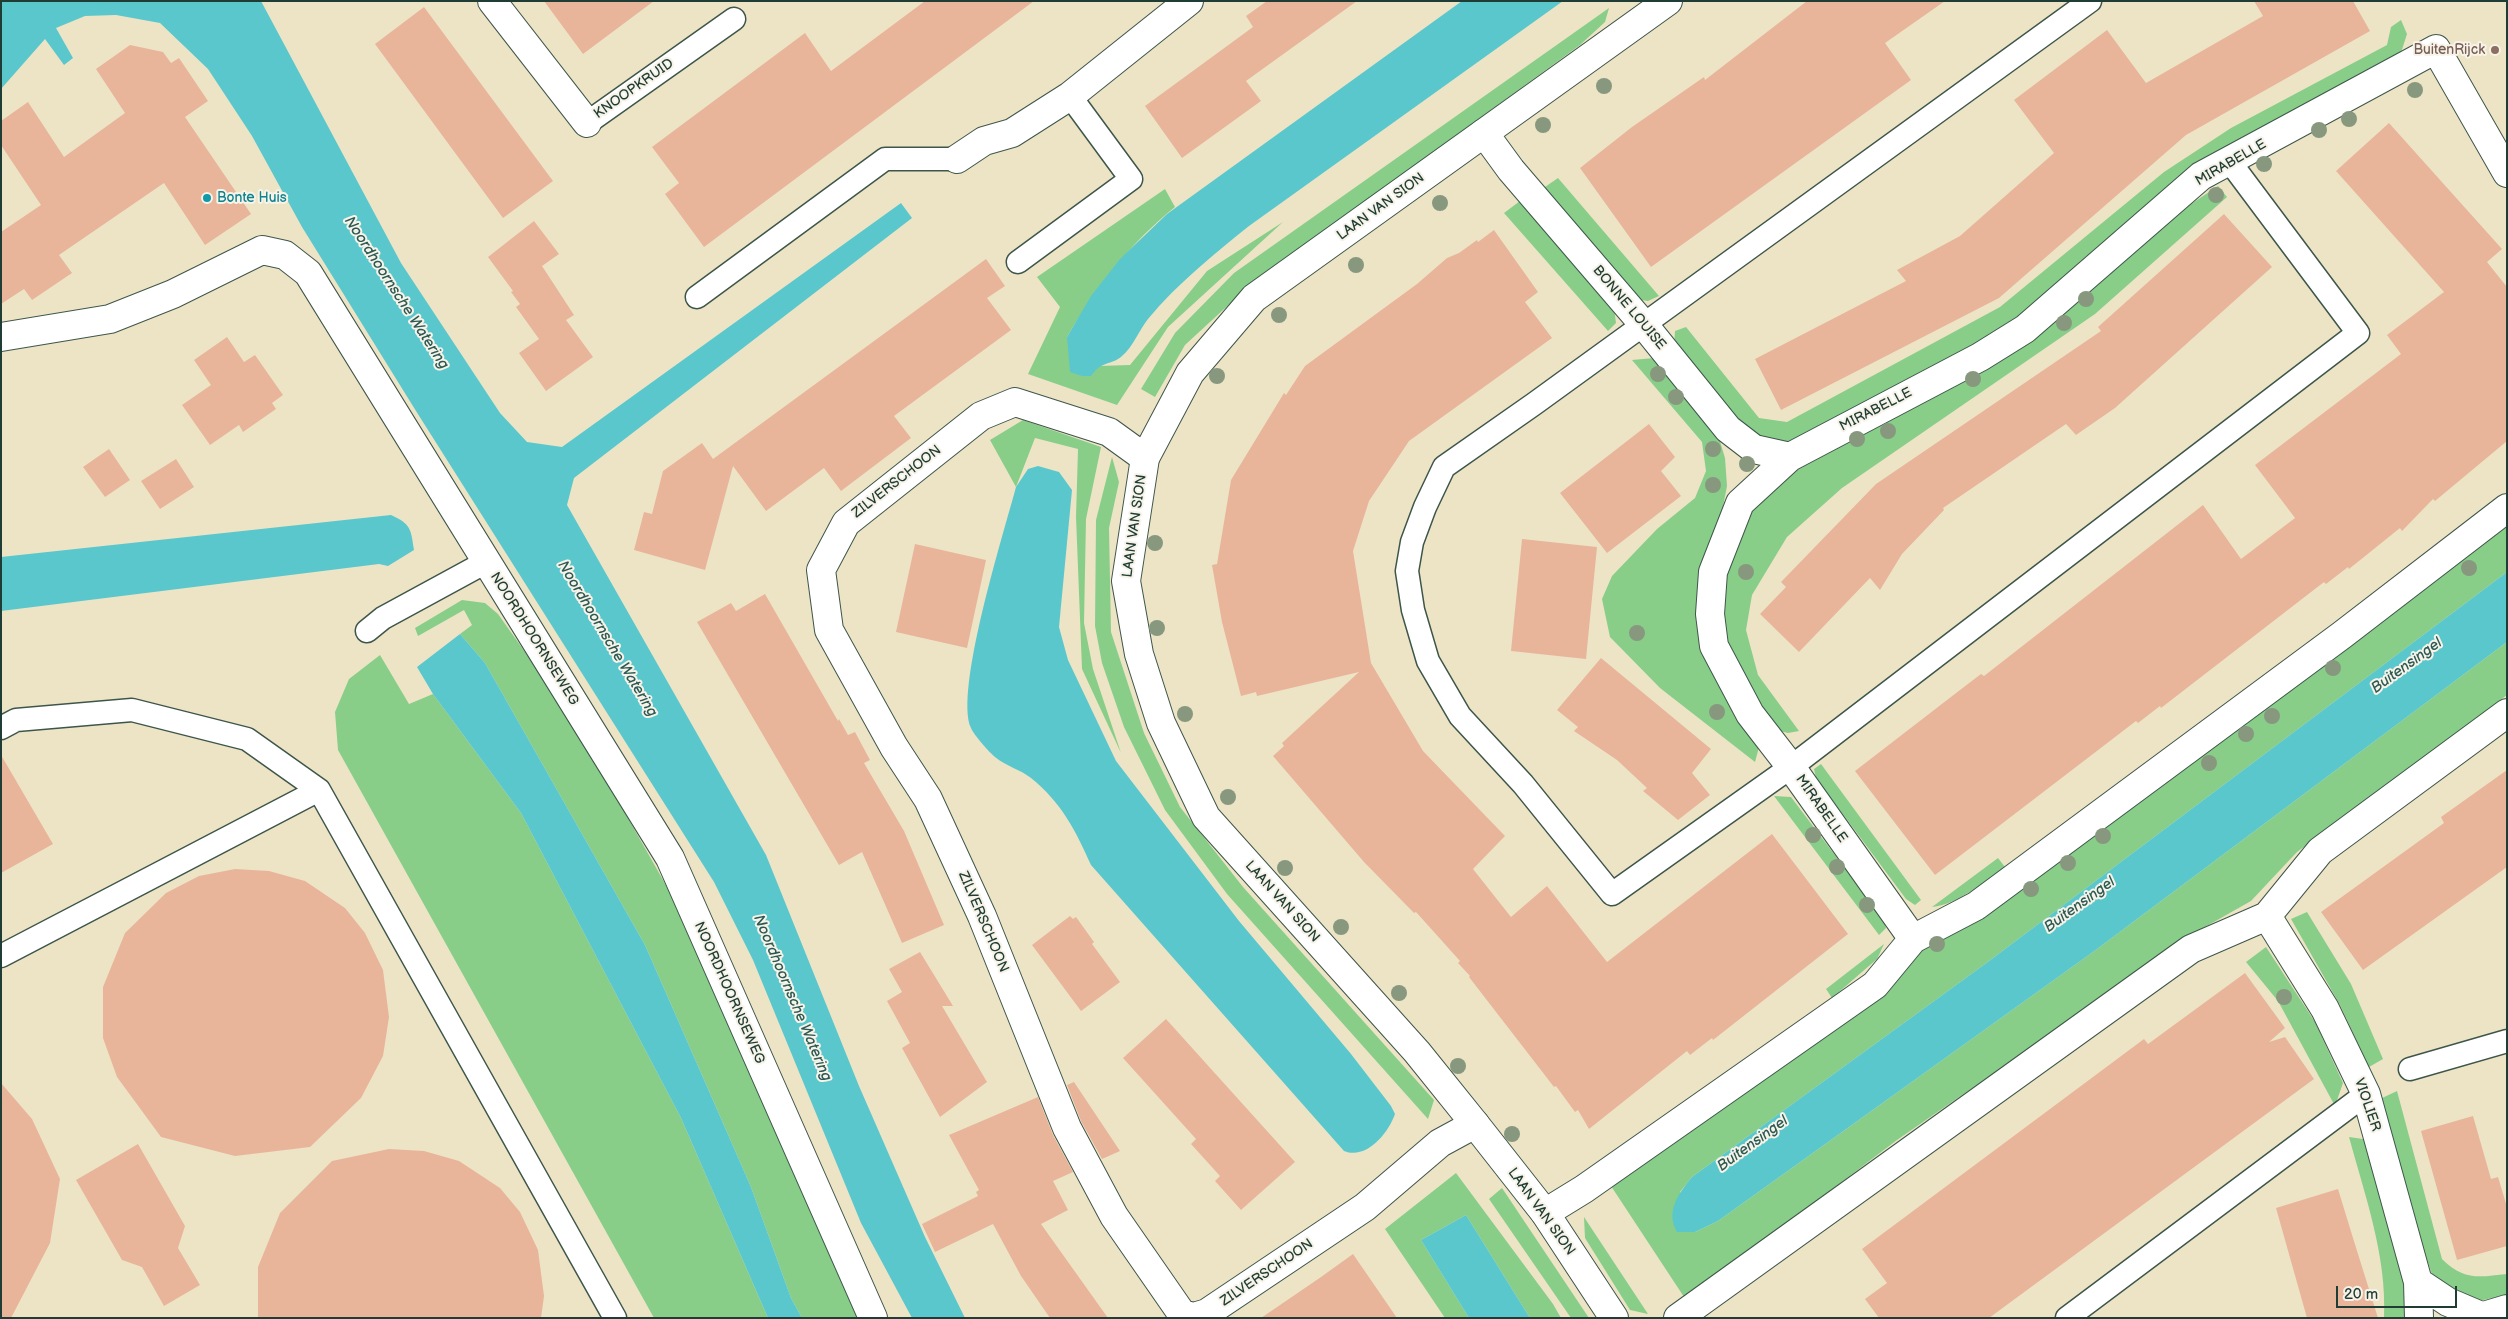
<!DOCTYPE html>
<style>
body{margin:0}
#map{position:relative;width:2508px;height:1319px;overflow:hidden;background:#ede4c6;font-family:"Balsamiq Sans",sans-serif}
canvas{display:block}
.frame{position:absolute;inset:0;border:2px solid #1f3d34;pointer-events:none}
.scale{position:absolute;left:2336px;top:1286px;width:121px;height:22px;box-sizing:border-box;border:2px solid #1f3d34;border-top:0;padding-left:6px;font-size:15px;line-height:18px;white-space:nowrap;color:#1f3d34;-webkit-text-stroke:4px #f7f3e8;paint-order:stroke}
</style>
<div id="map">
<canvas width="2508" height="1319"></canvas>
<div class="frame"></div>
<div class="scale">20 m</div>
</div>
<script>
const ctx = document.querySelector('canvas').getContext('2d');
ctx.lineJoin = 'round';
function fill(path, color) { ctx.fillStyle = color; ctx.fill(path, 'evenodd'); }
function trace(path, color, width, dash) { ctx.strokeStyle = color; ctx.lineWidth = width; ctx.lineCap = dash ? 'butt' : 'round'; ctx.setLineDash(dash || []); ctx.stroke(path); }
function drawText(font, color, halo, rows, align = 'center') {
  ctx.font = font + ' "Balsamiq Sans",sans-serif'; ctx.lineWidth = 4; ctx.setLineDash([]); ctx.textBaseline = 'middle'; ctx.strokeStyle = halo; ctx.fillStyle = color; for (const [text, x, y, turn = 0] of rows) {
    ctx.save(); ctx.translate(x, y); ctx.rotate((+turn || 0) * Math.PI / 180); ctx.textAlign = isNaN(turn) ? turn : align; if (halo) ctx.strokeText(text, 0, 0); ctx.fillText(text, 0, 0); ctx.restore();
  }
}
const green = new Path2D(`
 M1609 8 1605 22 1580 45 1248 287 1185 345 1155 397 1141 389 1175 333 1234 273Z
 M2401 20 2407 34 2399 59 2236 148 2004 330 1783 447 1756 443 1674 345 1675 331 1686 327 1759 418 1787 422 2000 307 2164 172 2231 128 2387 45 2391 27Z
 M1558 178 1659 296 1648 301 1634 299 1542 189Z
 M2218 186 2227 197 2095 314 1842 488 1787 537 1752 595 1746 630 1758 675 1799 731 1788 733 1776 730 1764 720 1726 649 1719 605 1729 556 1744 516 1773 483Z
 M1165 189 1175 207C1130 243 1096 288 1067 337L1098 366 1130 365 1207 271 1283 222 1168 327 1117 405 1028 374 1060 307 1037 277Z
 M1520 201 1614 308 1616 323 1608 331 1504 213Z
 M1654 358 1719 438 1725 458 1727 486 1722 512 1701 577 1759 747 1755 762 1660 688 1610 637 1602 599 1612 576 1657 529 1695 498 1706 471 1702 442 1632 360Z
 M1023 420 1101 447 1086 519 1084 623 1093 669 1121 753 1082 669 1076 517 1078 449 1035 438 1016 487 990 440Z
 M1112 457 1119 482 1109 528 1111 632 1144 733 1180 807 1243 887 1434 1100 1428 1119 1227 894 1165 810 1124 727 1102 663 1095 626 1096 520Z
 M2507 521V572L1985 964 1692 1177 1680 1192 1695 1232 1718 1221 2093 952 2507 642V695L2297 852 2251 901 2205 927 1897 1140 1686 1300 1611 1186 1916 953Z
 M462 600 485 603 498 614 552 690 590 751 680 910 861 1318H802L791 1298 751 1187 645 945 485 663 460 634 472 625 464 610 418 636 415 628Z
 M380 655 409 704 433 694 521 813 681 1118 768 1318H654L338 750 335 712 349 679Z
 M1821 764 1921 900 1915 905 1906 899 1816 778 1814 769Z
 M1774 796 1791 797 1884 920 1886 928 1879 935Z
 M1998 858 2005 867C1982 882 1960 904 1932 907Z
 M2307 912 2351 984 2383 1059 2369 1067 2340 1005 2291 919Z
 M1884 944 1877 959 1832 998 1826 989Z
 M2266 947 2315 1022 2343 1083 2335 1106 2278 1001 2246 962Z
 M2397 1091 2442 1259C2464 1281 2479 1277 2507 1274V1295L2478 1301 2451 1292 2433 1277 2425 1254 2380 1099Z
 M2349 1137 2370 1140 2401 1265 2407 1318H2384C2387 1256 2365 1196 2349 1137Z
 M1456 1173 1553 1304 1561 1318H1530L1466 1215 1421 1240 1469 1318H1445L1385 1229Z
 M1502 1188 1589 1318H1571L1489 1199Z
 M1584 1217 1648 1314 1630 1310 1585 1238Z`);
const water = new Path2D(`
 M1 1H261L401 263 500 413 527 442 562 447 901 203 912 218 574 478 567 505 766 855 859 1086 925 1237 965 1318H912L861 1223 753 960 714 882 416 411 302 227 252 136 208 69 160 23 116 15 85 16 56 28 73 58 64 65 45 39 1 89Z
 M1462 1H1563L1249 226C1213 255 1178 283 1148 319 1139 330 1133 347 1122 356 1111 366 1102 360 1091 376H1082L1070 372 1067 337 1091 296 1120 259 1167 214Z
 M1038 466 1059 472 1072 490 1059 627 1068 660 1116 761 1239 921 1351 1054 1391 1106 1395 1114C1388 1134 1366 1160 1344 1151L1091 865C1076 831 1061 802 1031 778 1021 770 1006 766 995 757 990 753 973 734 971 728 954 691 1004 532 1016 487L1028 469Z
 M391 515C411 524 411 529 414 550L388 566 379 564 1 611V557Z
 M2507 572V642L2093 952 1718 1221 1695 1232H1677C1665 1211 1679 1193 1692 1177L1985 964Z
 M460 634 485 663 645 945 751 1187 791 1298 802 1318H768L681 1118 521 813 433 694 417 667Z
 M1466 1215 1530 1318H1469L1421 1240Z`);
const building = new Path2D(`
 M544 1H654L583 54Z
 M925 1H1034L704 247 665 194 679 183 652 147 805 33 831 71Z
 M1267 1H1357L1246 81 1261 101 1182 158 1145 106 1253 27 1246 16Z
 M1807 1H1945L1885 43 1911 80 1651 267 1580 168 1632 127 1704 77 1705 80Z
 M2254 1H2353L2370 31 2186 135 1999 298 1781 410 1755 359 1906 281 1897 270 1960 236 2054 153 2014 100 2107 30 2146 83 2263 16Z
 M424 7 553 181 503 218 375 44Z
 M130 45 163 52 171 63 179 58 208 101 185 117 251 214 205 245 164 183 59 255 72 273 32 300 24 289 1 304V232L41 205 1 145V121L28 102 64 157 125 113 96 69Z
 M2389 123 2502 249 2487 262 2507 287V441L2435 501 2433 499 2402 531 2400 528 2349 569 2348 567 2326 584 2324 582 2161 708 2160 706 2138 723 2136 721 1935 875 1855 771 1960 690 1981 674 1984 676 2203 505 2241 559 2295 518 2255 465 2401 354 2387 335 2444 292 2336 171Z
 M2224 214 2272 267 2115 408 2076 435 2066 424 1943 508 1944 510 1902 554 1880 590 1870 578 1799 652 1760 614 1786 587 1781 582 1876 484 2101 331 2098 327Z
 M534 221 559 254 542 266 574 315 566 320 593 357 546 391 519 353 539 339 516 307 520 304 511 292 513 291 488 257Z
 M1494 230 1538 292 1525 302 1552 338 1409 441 1369 501 1353 551 1371 663 1423 751 1505 836 1473 869 1511 917 1547 886 1607 962 1772 834 1848 934 1713 1040 1712 1038 1690 1055 1687 1051 1589 1129 1578 1110 1575 1112 1556 1086 1554 1087 1469 977 1470 976 1458 963 1460 961 1416 912 1414 913 1364 862 1273 756 1284 746 1282 743 1359 672 1257 696 1256 692 1241 696 1222 622 1212 565 1217 564 1231 480 1284 393 1286 395 1305 366 1417 284 1447 258 1459 253 1477 240 1478 242Z
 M986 259 1005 286 987 298 1011 330 894 416 911 438 841 491 824 468 766 511 733 466 705 570 634 550 644 512 652 514 663 471 702 443 713 459Z
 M227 337 244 362 255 355 283 395 272 403 276 409 243 432 239 425 210 445 182 405 211 385 194 360Z
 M1649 424 1675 457 1661 471 1681 496 1607 553 1560 493Z
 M109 449 130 480 105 497 83 467Z
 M176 459 194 487 160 509 141 481Z
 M1522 539 1597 547 1586 659 1511 651Z
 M915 544 986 560 967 648 896 632Z
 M765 594 838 721 839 719 848 735 855 732 870 760 864 763 904 831 944 925 902 943 862 852 839 865 697 622 731 603 736 611Z
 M1601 658 1711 749 1692 773 1710 795 1678 820 1643 791 1647 788 1617 760 1574 731 1578 727 1557 710Z
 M1 755 53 844 1 873Z
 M2507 770V867L2363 970 2321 912 2444 823 2441 817Z
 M235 869 269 871 305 881 345 908 365 933 383 970 389 1017 383 1056 361 1098 310 1147 235 1156 161 1137 117 1077 103 1038V987L125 933 166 893 199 876Z
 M1070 916 1073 919 1076 917 1094 942 1092 944 1120 982 1081 1011 1032 945Z
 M920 952 953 1006H942L987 1082 940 1117 902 1048 910 1043 887 1001 902 992 889 969Z
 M2245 973 2285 1028 2269 1042 2285 1037 2314 1079 1989 1318H1879L1865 1299 1887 1283 1862 1249 2144 1039 2148 1044Z
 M1166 1019 1295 1162 1241 1210 1215 1181 1220 1176 1191 1144 1196 1139 1123 1058Z
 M1074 1082 1120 1151 1102 1159 1081 1121 1067 1085Z
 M1 1083 32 1119 60 1179 50 1243 11 1318H1Z
 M1038 1097 1053 1135 1073 1172 1053 1181 1068 1210 1041 1224 1108 1318H1050L1021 1276 993 1224 935 1252 922 1224 978 1196 976 1192 979 1190 949 1135Z
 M2473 1116 2491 1179 2498 1177 2507 1207V1246L2457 1260 2421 1131Z
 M138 1144 185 1226 178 1248 200 1285 164 1306 142 1267 122 1260 76 1180Z
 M389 1149 424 1151 459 1161 500 1188 520 1212 538 1250 544 1296 541 1318H258V1267L280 1213 332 1161Z
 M2338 1189 2353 1238 2378 1318H2307L2276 1208Z
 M1353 1254 1397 1318H1261L1321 1277Z`);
const service = new Path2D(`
 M2090 1 1534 404 1444 467 1425 507 1412 542 1407 571 1413 610 1428 661 1460 716 1523 784 1612 894 1791 767 2358 333 2230 162
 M587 123 734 19
 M1018 262 1131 179 1070 96
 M697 297 885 159H957
 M367 631 383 618 486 562
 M1 728 16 720 132 710 247 739 319 790 615 1318
 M1 956 319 790
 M2410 1069 2507 1041
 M2067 1318 2366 1094`);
const minor = new Path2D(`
 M492 1 587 123
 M1484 133 1511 170 1644 325 1728 429 1754 449 1790 457
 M957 159 984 141 1012 133 1070 96 1189 1
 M1 337 110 319 173 294 262 250 285 255 308 273 670 858 873 1318
 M1145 458 1109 432 1015 402 981 416 846 523 821 570 829 630 894 747 928 799 982 916 1067 1128 1114 1216 1182 1314 1194 1317 1207 1313 1365 1207 1440 1143 1475 1124
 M2267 916 2325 1009 2366 1094 2418 1282 2419 1318
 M1913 939 1791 767 1750 714 1714 646 1710 614 1713 572 1740 503 1790 457 1980 357 2025 329 2201 176 2436 49 2507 173
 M1545 1213 1584 1189 1875 985 1913 939 1976 906 2342 635 2507 508
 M2418 1282 2448 1302 2481 1316
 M1678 1318 2191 949 2267 916 2320 851 2507 713
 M2477 1318 2507 1309`);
const tertiary = new Path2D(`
 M1614 1318 1545 1213 1475 1124 1417 1052 1206 817 1161 723 1139 654 1126 581 1145 458 1190 373 1254 298 1668 1`);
const trees = [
 [1604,86],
 [2415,90],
 [2349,119],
 [1543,125],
 [2319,130],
 [2264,164],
 [2216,195],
 [1440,203],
 [1356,265],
 [2086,299],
 [1279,315],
 [2064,323],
 [1658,374],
 [1217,376],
 [1973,379],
 [1676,397],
 [1888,431],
 [1857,439],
 [1713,449],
 [1747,464],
 [1713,485],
 [1155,543],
 [2469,568],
 [1746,572],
 [1157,628],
 [1637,633],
 [2333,668],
 [1717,712],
 [1185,714],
 [2272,716],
 [2246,734],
 [2209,763],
 [1228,797],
 [1813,835],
 [2103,836],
 [2068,863],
 [1837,867],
 [1285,868],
 [2031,889],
 [1867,905],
 [1341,927],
 [1937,944],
 [1399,993],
 [2284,997],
 [1458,1066],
 [1512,1134]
];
const markers = [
 [2495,50,5,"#8d6e63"],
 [207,198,5,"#0f9aa8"]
];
const educationNames = [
 ["BuitenRijck",2485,50]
];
const streetNames = [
 ["KNOOPKRUID",634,89,-35],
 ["MIRABELLE",2231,163,-30],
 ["LAAN VAN SION",1381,207,-36],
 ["BONNE LOUISE",1629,308,50],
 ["MIRABELLE",1876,410,-27],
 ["ZILVERSCHOON",897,482,-38],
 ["LAAN VAN SION",1135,526,-82],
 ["NOORDHOORNSEWEG",534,639,58],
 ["MIRABELLE",1821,809,55],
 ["LAAN VAN SION",1282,902,48],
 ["ZILVERSCHOON",983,922,67],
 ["NOORDHOORNSEWEG",729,993,66],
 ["VIOLIER",2367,1105,71],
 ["LAAN VAN SION",1541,1212,54],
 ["ZILVERSCHOON",1267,1273,-34]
];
const cultureNames = [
 ["Bonte Huis",217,198]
];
const waterNames = [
 ["Noordhoornsche Watering",396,293,57],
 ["Noordhoornsche Watering",607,639,59],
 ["Buitensingel",2407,666,-36],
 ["Buitensingel",2080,905,-36],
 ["Noordhoornsche Watering",792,998,67],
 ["Buitensingel",1753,1144,-36]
];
fill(green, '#88ce89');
fill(water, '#5ac7cd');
fill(building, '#e8b59b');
trace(service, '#3e564a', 25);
trace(minor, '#3e564a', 30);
trace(tertiary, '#3e564a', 30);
trace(service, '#fff', 22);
trace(minor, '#fff', 28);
trace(tertiary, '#fff', 28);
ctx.fillStyle = '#87987f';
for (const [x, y] of trees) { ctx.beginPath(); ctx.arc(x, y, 8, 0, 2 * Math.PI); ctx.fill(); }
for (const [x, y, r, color] of markers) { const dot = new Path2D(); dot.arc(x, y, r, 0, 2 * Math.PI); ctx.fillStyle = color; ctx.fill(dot); trace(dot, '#f7f3e8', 2); }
drawText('14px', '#785e54', '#f7f3e8', educationNames, 'right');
drawText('14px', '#1f3d34', '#f7f3e8', streetNames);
drawText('14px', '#0d838f', '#f7f3e8', cultureNames, 'left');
drawText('italic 15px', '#2b5953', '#f7f3e8', waterNames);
</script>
